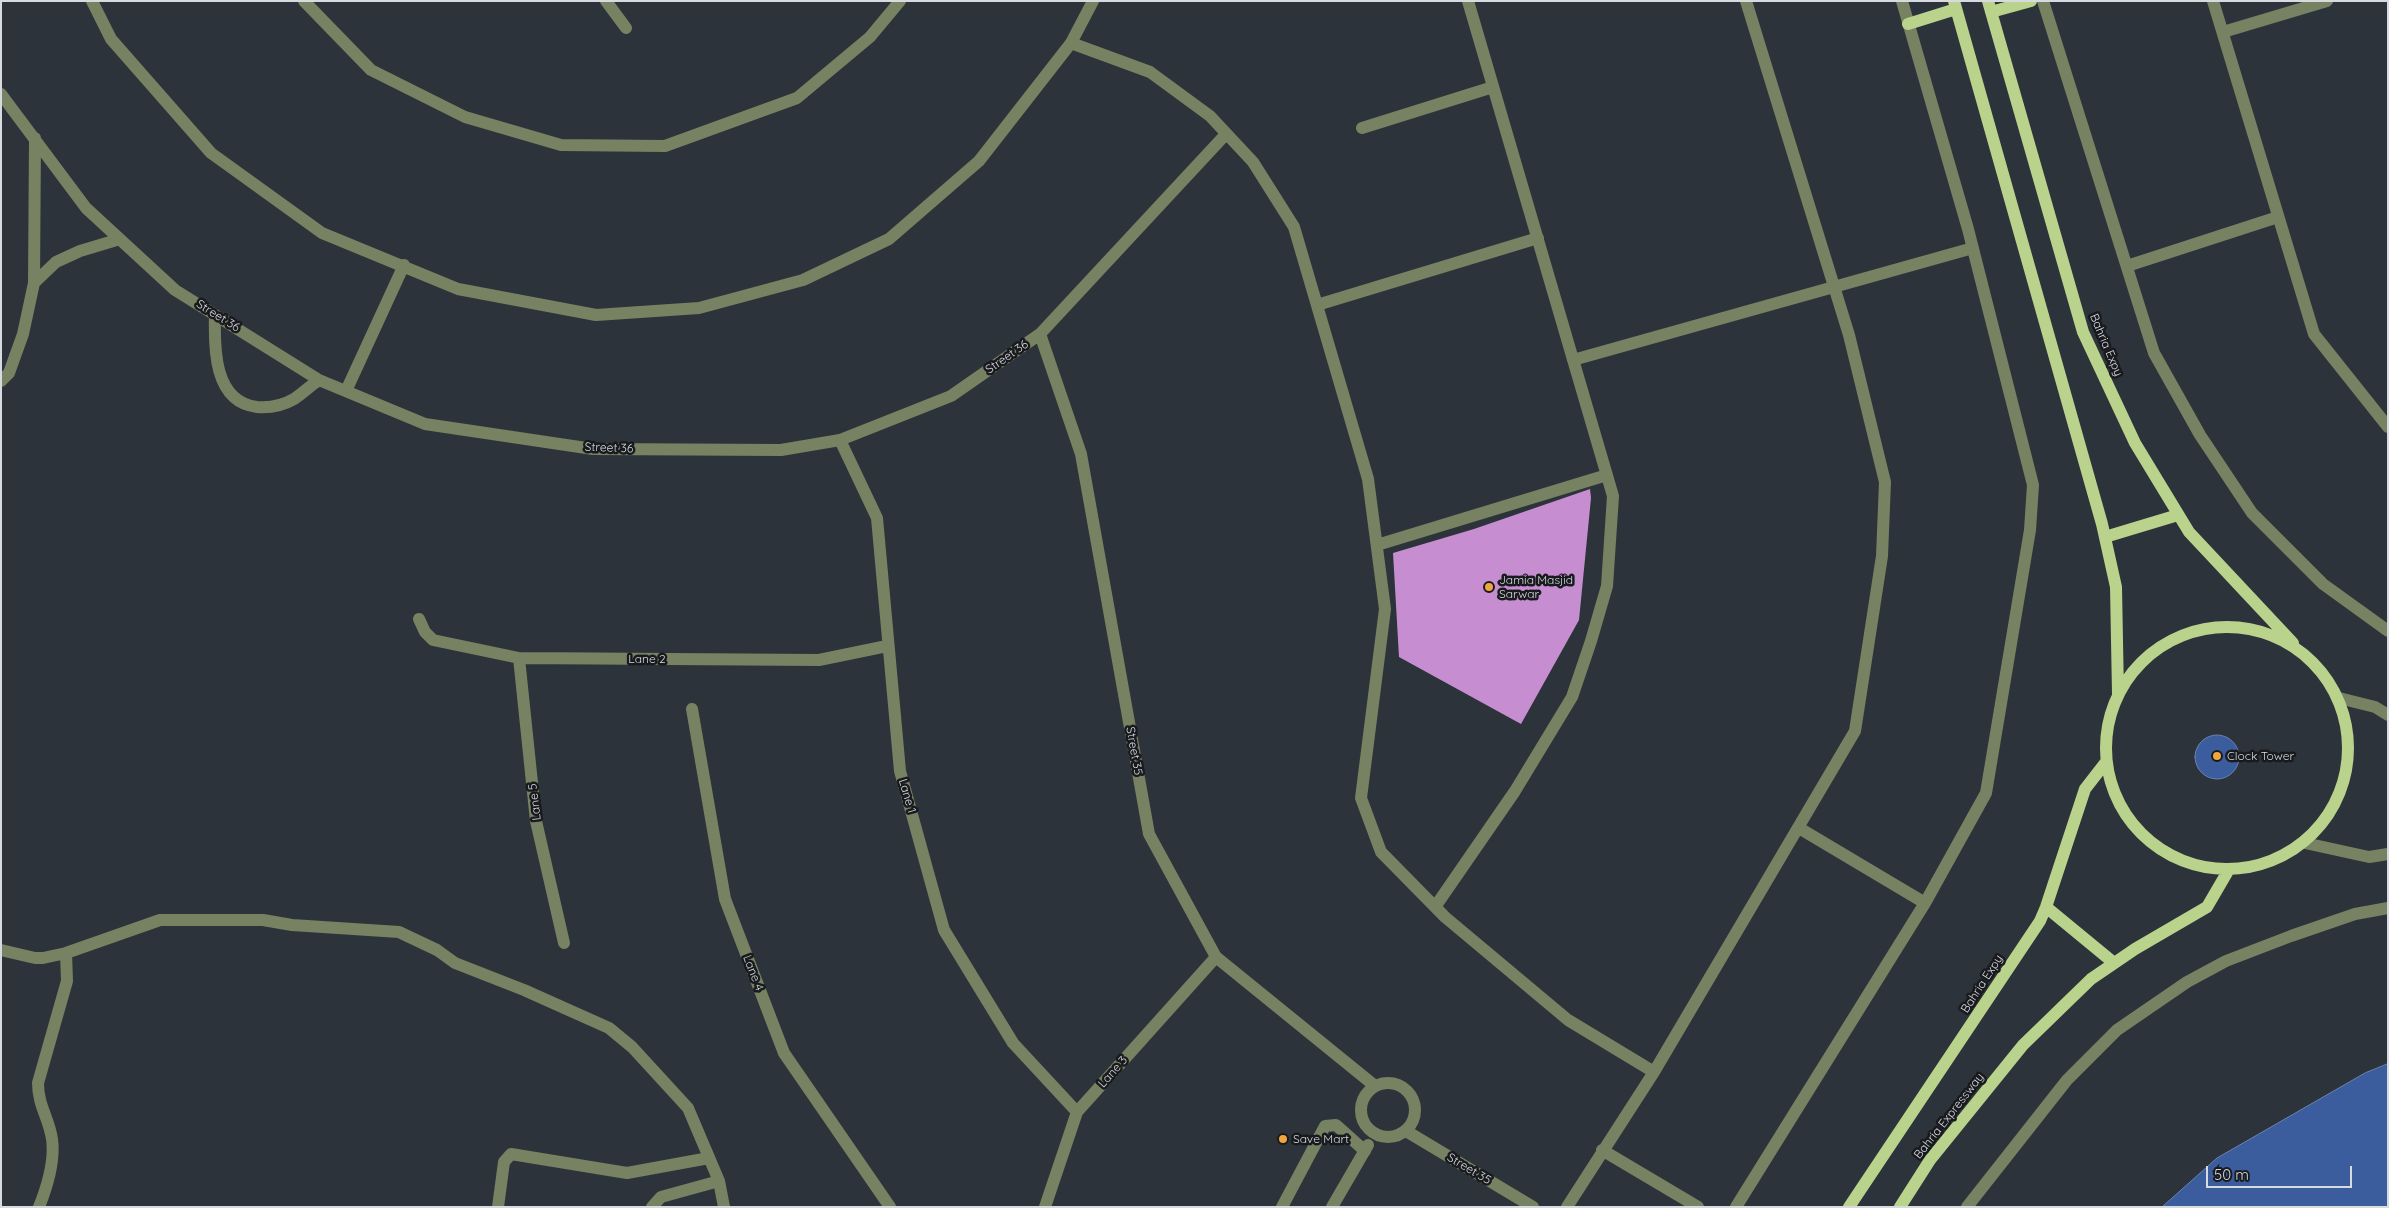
<!DOCTYPE html>
<style>
body{margin:0}
#map{position:relative;width:2389px;height:1208px;overflow:hidden;background:#2d333a;font-family:Quicksand,sans-serif}
canvas{display:block}
.frame{position:absolute;inset:0;border:2px solid #d7dbe0;pointer-events:none}
.scale{position:absolute;left:2206px;top:1166px;width:146px;height:22px;box-sizing:border-box;border:2px solid #d7dbe0;border-top:0;padding-left:6px;font-size:15px;line-height:18px;white-space:nowrap;color:#d7dbe0;-webkit-text-stroke:4px #181a1e;paint-order:stroke}
</style>
<div id="map">
<canvas width="2389" height="1208"></canvas>
<div class="frame"></div>
<div class="scale">50 m</div>
</div>
<script>
const ctx = document.querySelector('canvas').getContext('2d');
ctx.lineJoin = 'round';
function fill(path, color) { ctx.fillStyle = color; ctx.fill(path, 'evenodd'); }
function trace(path, color, width, dash) { ctx.strokeStyle = color; ctx.lineWidth = width; ctx.lineCap = dash ? 'butt' : 'round'; ctx.setLineDash(dash || []); ctx.stroke(path); }
function drawText(font, color, halo, rows, align = 'center') {
  ctx.font = font + ' Quicksand,sans-serif'; ctx.lineWidth = 5; ctx.setLineDash([]); ctx.textBaseline = 'middle'; ctx.strokeStyle = halo; ctx.fillStyle = color; for (const [text, x, y, turn = 0] of rows) {
    ctx.save(); ctx.translate(x, y); ctx.rotate((+turn || 0) * Math.PI / 180); ctx.textAlign = isNaN(turn) ? turn : align; if (halo) ctx.strokeText(text, 0, 0); ctx.fillText(text, 0, 0); ctx.restore();
  }
}
const water = new Path2D(`
 M2195 757a22 22 0 1 1 44 0a22 22 0 1 1-44 0Z
 M2388 1064V1207H2162L2217 1158 2365 1073Z`);
const building = new Path2D(`
 M1590 489 1591 498 1579 620 1521 724 1399 657 1393 553 1474 529Z`);
const minor = new Path2D(`
 M92 1 111 39 211 153 322 233 458 289 596 315 699 308 803 280 889 239 979 161 1071 43 1093 1
 M304 1 371 70 465 117 561 145 665 146 797 98 870 37 900 1
 M606 1 626 28
 M2043 1 2154 353 2200 435 2252 513 2323 584 2388 631
 M2213 1 2314 334 2388 427
 M2223 32 2327 1
 M1071 43 1150 72 1210 116 1253 162 1294 227 1368 479 1385 609 1361 798 1381 852 1445 917 1568 1020 1654 1072
 M1 94 86 208 175 290 319 380 425 424 593 449 781 450 840 440 951 396 1040 334 1226 134
 M1362 128 1493 87
 M2127 266 2278 217
 M34 283 35 138
 M1317 305 1538 238
 M215 315C214 349 214 402 257 407 270 408 282 406 294 399 303 393 310 386 319 380
 M1040 334 1081 454 1149 834 1216 957 1375 1086
 M1573 360 1973 248
 M1 381 9 373 23 334 34 283 56 262 80 251 120 239
 M346 391 404 265
 M840 440 877 518 900 771 944 930 1013 1043 1077 1112
 M1377 545 1607 475
 M419 619 425 632 433 640 519 658 819 660 887 646
 M519 658 536 821 564 943
 M2339 698 2375 707 2388 715
 M692 709 725 899 784 1053 890 1207
 M1799 828 1925 903
 M2305 843 2369 857 2388 854
 M1435 907 1515 791 1572 697 1591 641 1607 586 1613 496 1468 1
 M1 950 35 958H43L66 953 160 920H263L292 925 399 932 437 950 455 963 524 990 609 1028 632 1047 688 1108 719 1181
 M1361 1110a27 27 0 1 1 54 0a27 27 0 1 1-54 0Z
 M1406 1131 1533 1207
 M1602 1150 1698 1207
 M39 1207C47 1187 55 1160 52 1139 49 1118 38 1106 38 1083L67 981 66 953
 M498 1207 504 1162 511 1154 627 1173 709 1158
 M652 1207 661 1197 719 1181 724 1207
 M1045 1207 1077 1112 1216 957
 M1282 1207 1325 1126 1336 1125 1365 1151
 M1332 1207 1368 1145
 M1567 1207 1654 1072 1855 731 1882 556 1885 482 1849 335 1746 1
 M1736 1207 1925 903 1986 793 2030 530 2033 485 1968 229 1902 1
 M1967 1207 2067 1080 2117 1030 2187 982 2226 961 2291 936 2355 914 2388 908`);
const major = new Path2D(`
 M1954 1 2102 524 2116 587 2118 694
 M1988 1 2083 332 2135 443 2189 532 2293 643
 M1991 12 2031 1
 M1908 24 1956 9
 M2105 537 2178 515
 M2106 748a121 121 0 1 1 242 0a121 121 0 1 1-242 0Z
 M2046 907 2114 963
 M1849 1207 2040 921 2046 907 2085 789 2106 762
 M1900 1207 1930 1160 2023 1045 2091 979 2135 949 2207 907 2228 871`);
const markers = [
 [1489,587,5,"#f0a63e"],
 [2217,756,5,"#f0a63e"],
 [1283,1139,5,"#f0a63e"]
];
const streetNames = [
 ["Street 36",218,316,32],
 ["Bahria Expy",2106,345,67],
 ["Street 36",1007,357,-35],
 ["Street 36",609,448,2],
 ["Lane 2",647,659],
 ["Street 35",1134,751,80],
 ["Lane 1",907,796,74],
 ["Lane 5",535,802,-97],
 ["Lane 4",753,973,69],
 ["Bahria Expy",1982,984,-57],
 ["Lane 3",1113,1072,-48],
 ["Bahria Expressway",1949,1116,-52],
 ["Street 35",1469,1169,31]
];
const poiNames = [
 ["Jamia Masjid",1499,580],
 ["Sarwar",1499,594],
 ["Clock Tower",2227,756],
 ["Save Mart",1293,1139]
];
fill(water, '#3b5d9e');
trace(water, '#6a83b2', 1);
fill(building, '#c68ed1');
trace(minor, '#768261', 12);
trace(major, '#b9d28c', 12);
for (const [x, y, r, color] of markers) { const dot = new Path2D(); dot.arc(x, y, r, 0, 2 * Math.PI); ctx.fillStyle = color; ctx.fill(dot); trace(dot, '#181a1e', 2); }
drawText('12px', '#d7dbe0', '#181a1e', streetNames);
drawText('12px', '#d7dbe0', '#181a1e', poiNames, 'left');
</script>
